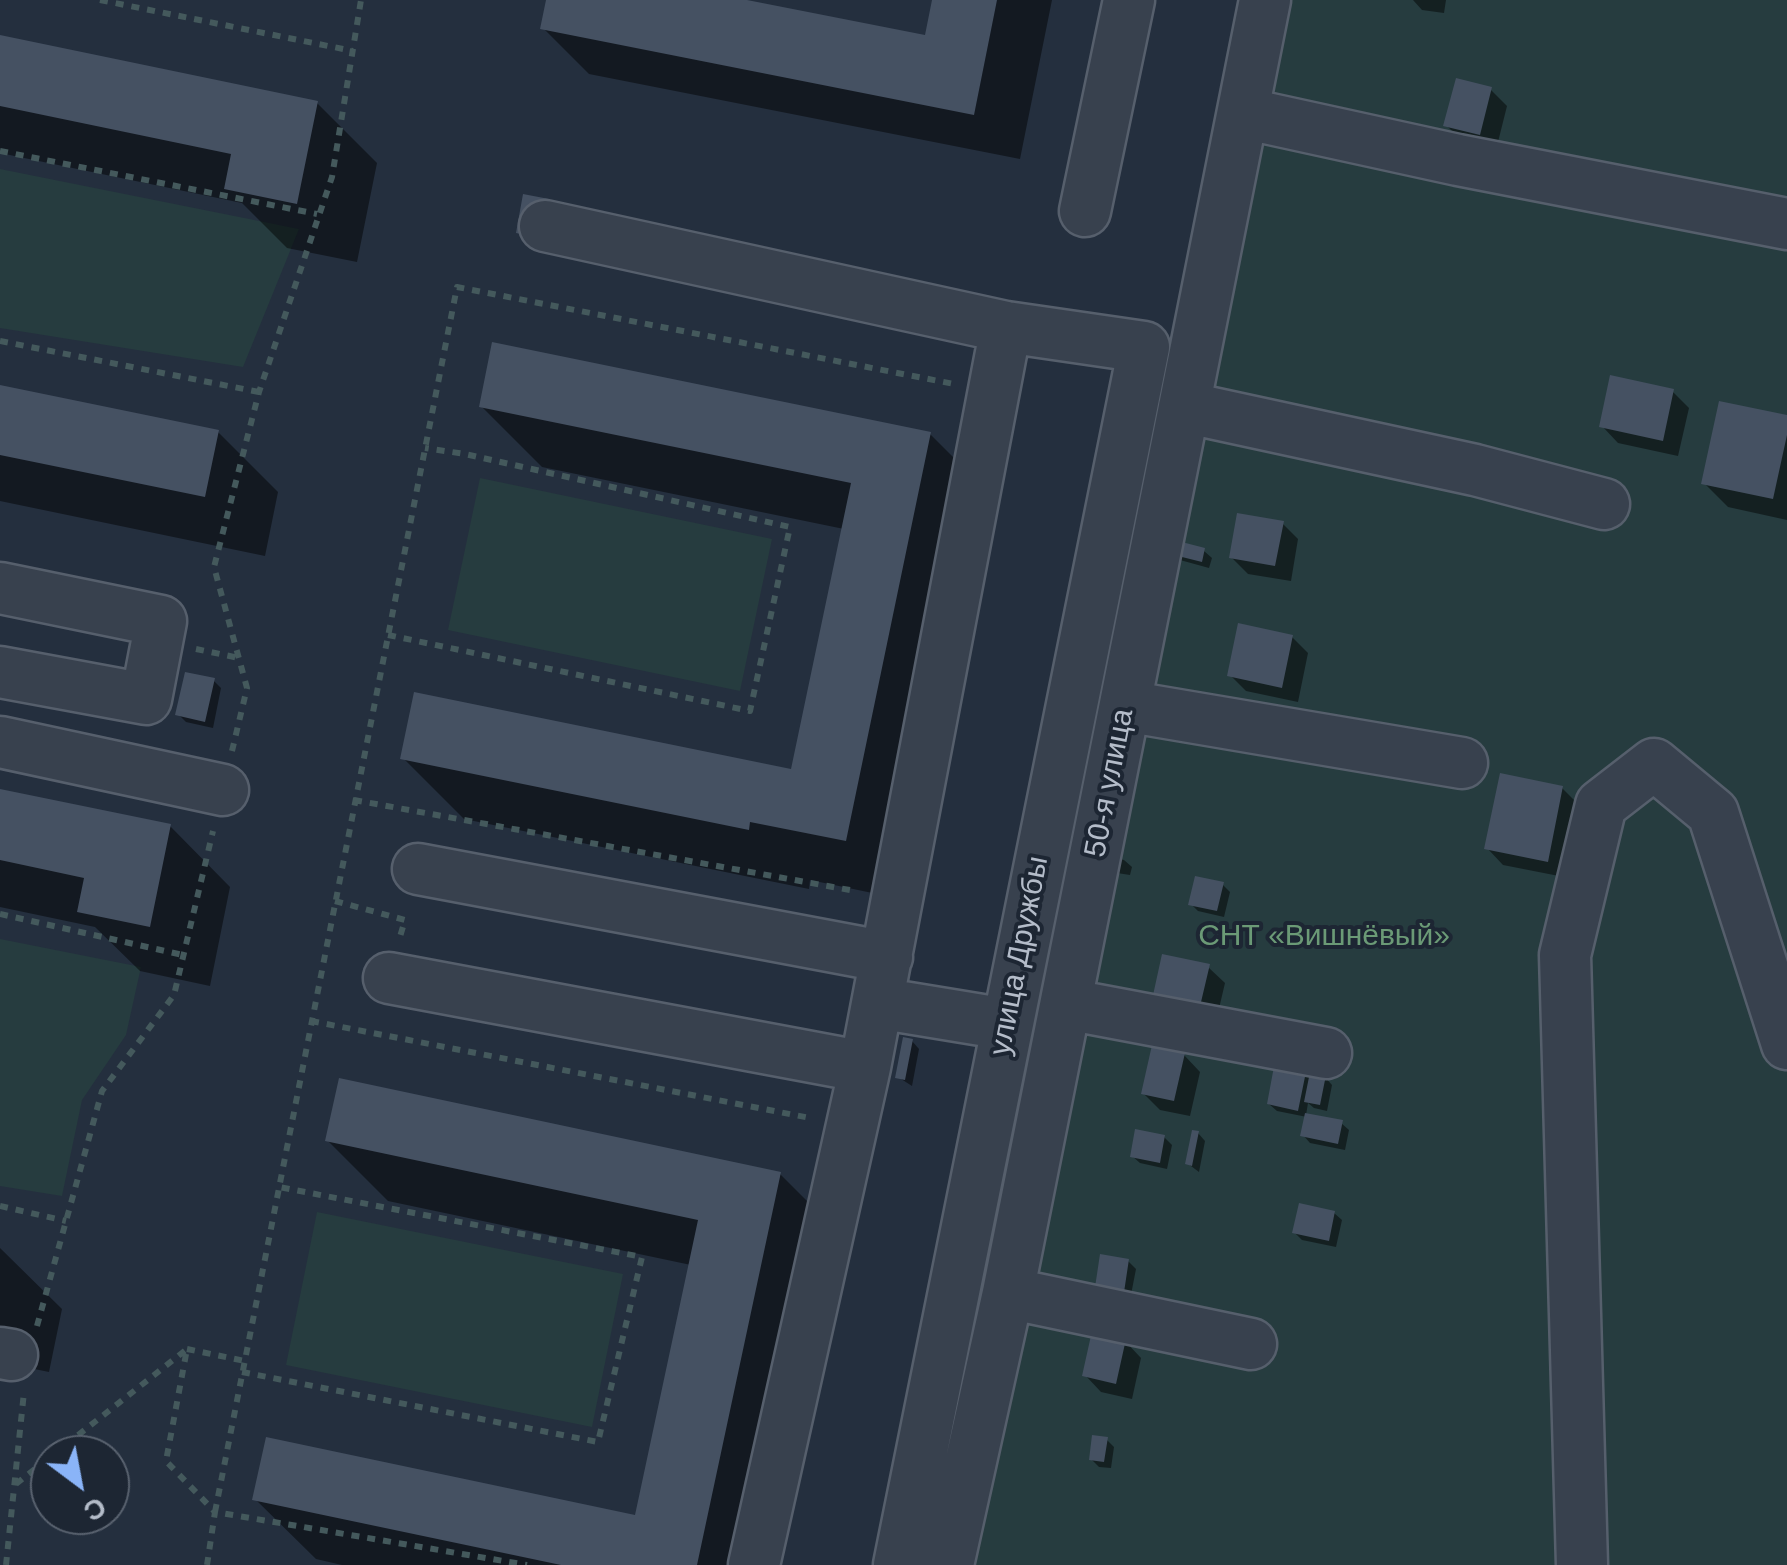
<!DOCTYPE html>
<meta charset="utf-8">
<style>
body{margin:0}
#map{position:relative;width:1787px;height:1565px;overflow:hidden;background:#242f3e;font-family:Arial,sans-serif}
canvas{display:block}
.north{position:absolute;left:30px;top:1435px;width:100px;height:100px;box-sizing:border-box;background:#1d2633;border:2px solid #59626f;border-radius:50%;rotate:148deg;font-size:28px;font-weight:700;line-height:40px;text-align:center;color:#b4bcc9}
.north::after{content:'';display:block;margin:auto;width:35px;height:45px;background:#8ab4f8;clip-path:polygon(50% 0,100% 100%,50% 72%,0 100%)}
</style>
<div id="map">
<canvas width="1787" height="1565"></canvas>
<div class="north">С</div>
</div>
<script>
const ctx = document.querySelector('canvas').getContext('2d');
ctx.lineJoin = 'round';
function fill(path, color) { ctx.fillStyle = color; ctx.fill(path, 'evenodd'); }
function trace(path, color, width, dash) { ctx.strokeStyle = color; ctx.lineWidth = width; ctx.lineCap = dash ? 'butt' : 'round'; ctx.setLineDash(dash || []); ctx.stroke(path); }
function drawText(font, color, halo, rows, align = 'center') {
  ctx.font = font + ' Arial,sans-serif'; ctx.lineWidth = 8; ctx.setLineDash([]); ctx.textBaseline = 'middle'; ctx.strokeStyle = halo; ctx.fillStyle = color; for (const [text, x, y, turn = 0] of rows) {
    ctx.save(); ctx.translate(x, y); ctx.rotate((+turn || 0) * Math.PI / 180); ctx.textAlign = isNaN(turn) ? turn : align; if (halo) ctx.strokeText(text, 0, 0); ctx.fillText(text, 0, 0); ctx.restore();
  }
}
const green = new Path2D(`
 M1284 0H1787V1565H974Z
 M0 169 299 229 243 367 0 328Z
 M480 478 772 539 740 691 448 630Z
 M0 939 141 967 126 1035 82 1100 62 1196 0 1186Z
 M317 1212 623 1274 592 1427 286 1365Z`);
const shadow = new Path2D(`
 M548 0H734L927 38 934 0H1052L1020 159 589 74 543 28Z
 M1413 0H1446L1444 13 1422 10Z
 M0 38 317 103 377 163 357 262 287 248 242 203 0 153Z
 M1491 90 1507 106 1496 150 1462 141 1446 125Z
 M0 387 218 432 278 492 265 556 0 501Z
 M1673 392 1689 408 1678 456 1618 443 1602 426Z
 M481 406 930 434 990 494 906 900 810 880 809 889 464 819 403 758 793 772 844 529 542 467Z
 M1787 418V520L1728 507 1704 483Z
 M1282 523 1298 539 1291 581 1248 574 1232 558Z
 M1204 551 1212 558 1209 568 1180 560 1173 553Z
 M1292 637 1308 653 1298 702 1246 691 1230 675Z
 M214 681 221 688 213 728 186 722 178 714Z
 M1562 788 1578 804 1564 877 1503 865 1487 848Z
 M0 791 170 826 230 887 210 986 140 971 95 927 0 907Z
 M1112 857 1124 860 1132 867 1130 875 1117 873 1110 865Z
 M1223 885 1230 892 1224 917 1198 911 1191 904Z
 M1208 967 1225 983 1213 1034 1169 1024Z
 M912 1041 919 1049 912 1086 898 1077Z
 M1184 1055 1200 1072 1190 1116 1160 1110 1143 1093Z
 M1277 1064 1325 1077 1332 1085 1327 1111 1314 1108 1308 1103 1306 1115 1341 1123 1349 1130 1345 1150 1310 1143 1303 1135 1307 1117 1277 1111 1269 1104Z
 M1198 1133 1205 1141 1199 1172 1187 1163Z
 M1164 1137 1172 1145 1167 1169 1140 1163 1132 1156Z
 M328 1141 780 1174 840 1234 769 1565H342L316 1559 255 1499 637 1518 691 1265 388 1201Z
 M1334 1213 1342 1220 1336 1247 1302 1240 1295 1233Z
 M0 1248 62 1309 49 1372 0 1362Z
 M1128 1261 1136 1269 1129 1305 1104 1301Z
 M1125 1341 1141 1358 1132 1399 1101 1392 1085 1375Z
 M1107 1440 1114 1447 1111 1468 1099 1467 1091 1459Z`);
const building = new Path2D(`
 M546 0H747L925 35 932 0H997L974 115 540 29Z
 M0 35 318 101 297 204 224 189 231 154 0 106Z
 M1456 78 1492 87 1480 135 1443 126Z
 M523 194 549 199 541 238 516 233Z
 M492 342 931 432 846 841 750 822 749 830 400 759 414 692 791 769 851 483 479 407Z
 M1610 375 1674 389 1663 441 1599 427Z
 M0 385 219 430 205 497 0 455Z
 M1719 401 1787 415V435L1773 499 1701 484Z
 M1237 513 1284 521 1275 566 1229 558Z
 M1174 540 1205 548 1202 562 1170 554Z
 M1238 623 1293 635 1282 688 1227 676Z
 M185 672 215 678 205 722 175 715Z
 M1500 773 1563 786 1548 862 1484 849Z
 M0 789 171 824 150 927 77 912 84 878 0 860Z
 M1195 876 1224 882 1217 911 1188 905Z
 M1162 954 1210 964 1197 1019 1150 1009Z
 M903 1037 913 1039 905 1080 895 1078Z
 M1152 1045 1185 1053 1174 1101 1141 1094Z
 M1275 1061 1307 1067 1298 1111 1267 1104Z
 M1310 1072 1326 1075 1320 1105 1304 1102Z
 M339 1078 781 1172 697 1565H561L252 1500 266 1437 635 1515 698 1220 325 1141Z
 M1305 1113 1343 1120 1338 1144 1300 1136Z
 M1135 1129 1165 1135 1160 1163 1130 1157Z
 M1192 1130 1199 1131 1192 1166 1185 1164Z
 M1299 1203 1335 1211 1329 1241 1292 1233Z
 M1100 1254 1129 1259 1123 1299 1094 1294Z
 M1092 1331 1126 1339 1116 1384 1082 1376Z
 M1092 1435 1108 1437 1104 1462 1089 1460Z`);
const path = new Path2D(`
 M100 0 353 51
 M0 151 317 214
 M0 341 259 392
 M388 635 750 711 790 527 465 454 425 448
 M196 649 239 658
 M232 751 247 688 214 567 259 392 332 177 361 0
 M354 800 855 891
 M335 901 405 920 399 940
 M0 914 183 955
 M311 1021 810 1118
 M0 1206 66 1221
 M37 1326 102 1091 174 995 213 831
 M187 1349 245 1361
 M242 1372 598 1442 642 1257 279 1187
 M53 1455 187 1349 166 1461 214 1511
 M16 1484 50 1457
 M215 1512 457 287 954 384
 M6 1565 24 1392
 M207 1565 215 1512 527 1565`);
const minor = new Path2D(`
 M1243 113 1458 160 1787 224
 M1085 211 1129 0
 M545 226 1006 327 1144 347 899 1565
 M1184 407 1475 470 1604 504
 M0 588 161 621 146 699 0 672
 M1125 706 1462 763
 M0 742 223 790
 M418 869 887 957
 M389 978 865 1067
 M878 1003 1006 1024
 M1066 1004 1326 1053
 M1008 1293 1251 1344
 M0 1353 12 1355
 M754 1565 865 1067 1006 327
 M948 1565 1008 1293 1265 0
 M1582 1565 1565 955 1601 805 1654 764 1713 813 1787 1044`);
const streetNames = [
 ["50-я улица",1110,783,-79],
 ["улица Дружбы",1020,956,-79]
];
const parkNames = [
 ["СНТ «Вишнёвый»",1324,937]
];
fill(green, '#263c3f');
fill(shadow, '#0007');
fill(building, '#455162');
trace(minor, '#565f6c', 55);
trace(path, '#44595c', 6, [8, 8]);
trace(minor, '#38414e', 50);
drawText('30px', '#b4bcc9', '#1d2633', streetNames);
drawText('30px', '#6b9a76', '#1d2633', parkNames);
</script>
